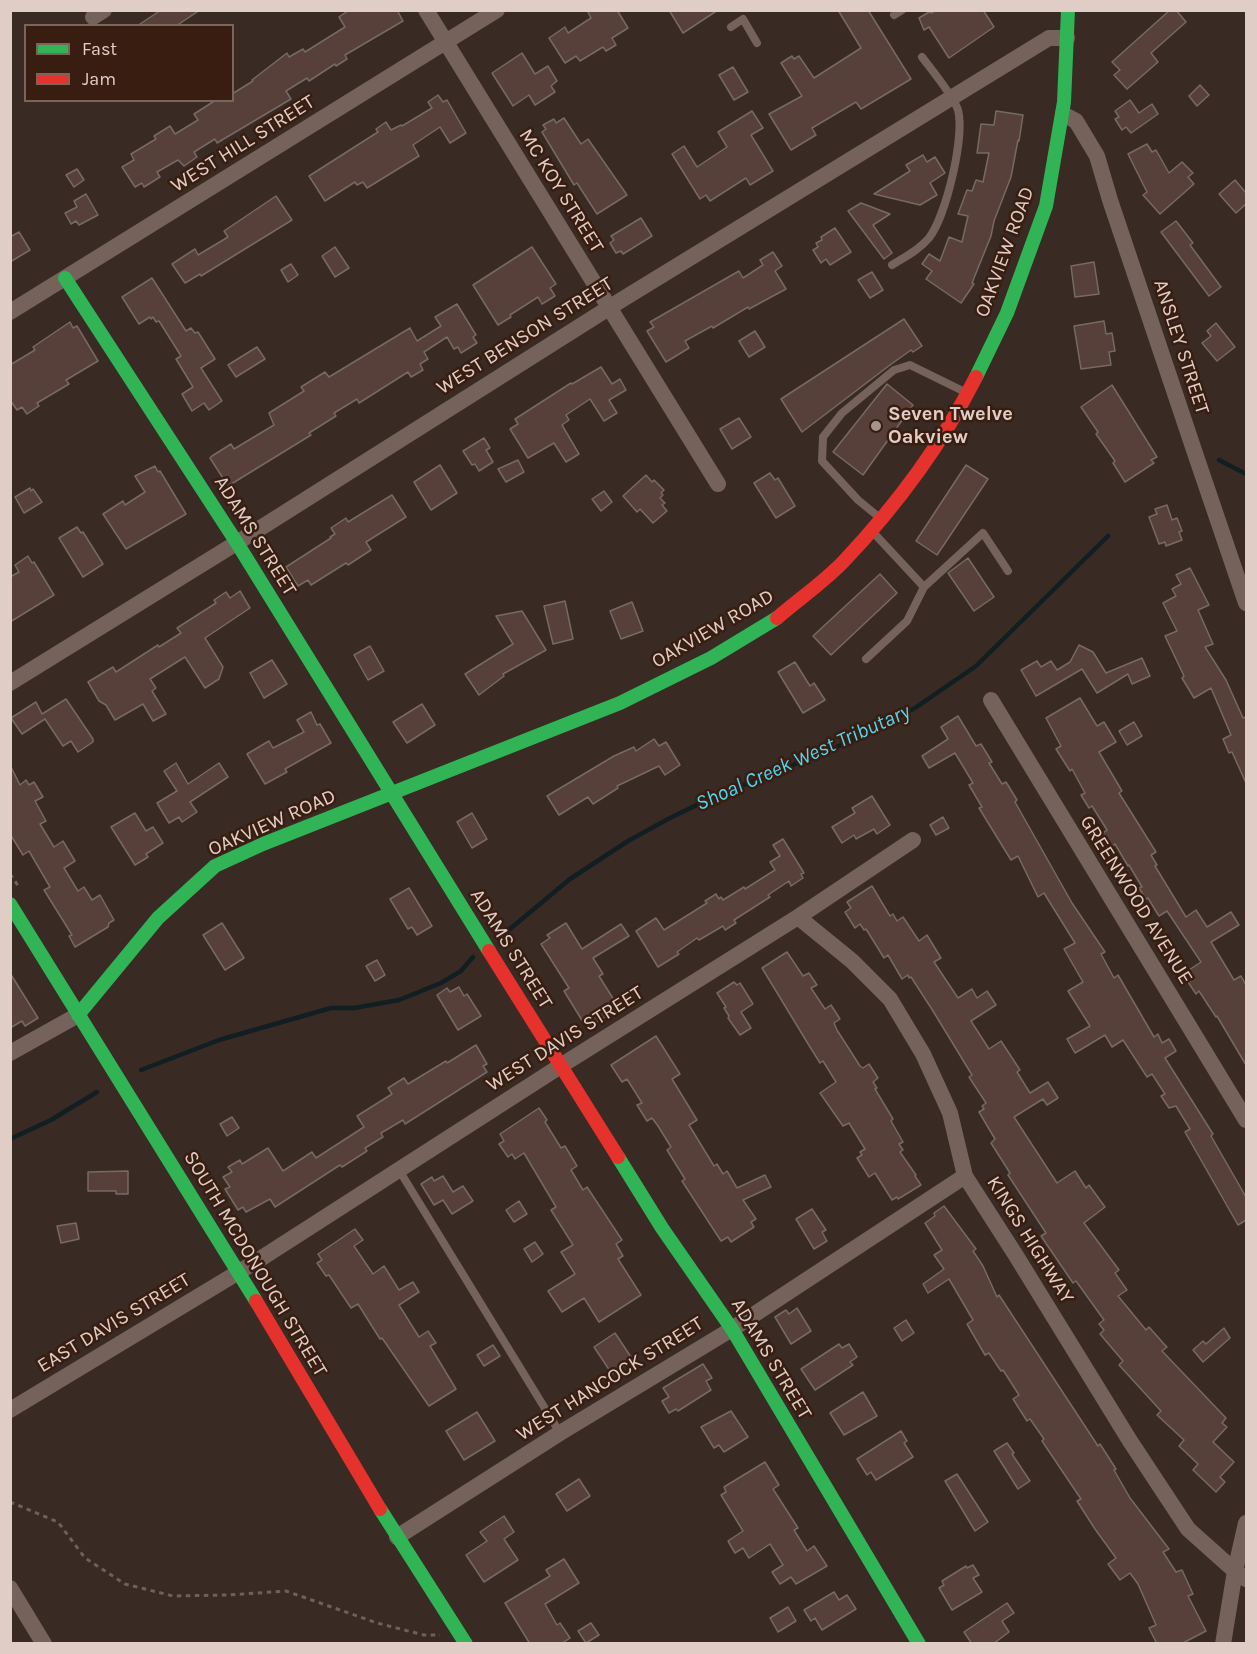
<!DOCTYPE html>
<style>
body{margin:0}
#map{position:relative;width:1257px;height:1654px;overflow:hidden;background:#392a23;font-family:Karla,sans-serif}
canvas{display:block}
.frame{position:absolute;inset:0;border:12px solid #e0cec6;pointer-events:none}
.legend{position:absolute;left:24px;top:24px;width:210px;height:78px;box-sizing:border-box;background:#381d10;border:2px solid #7b6459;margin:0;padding:8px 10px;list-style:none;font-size:18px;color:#e0cec6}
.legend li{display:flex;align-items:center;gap:12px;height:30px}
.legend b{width:30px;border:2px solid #7b6459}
</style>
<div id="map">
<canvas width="1257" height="1654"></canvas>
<div class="frame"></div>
<ul class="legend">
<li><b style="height:8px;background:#30b455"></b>Fast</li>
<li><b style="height:8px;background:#e5322d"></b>Jam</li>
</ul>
</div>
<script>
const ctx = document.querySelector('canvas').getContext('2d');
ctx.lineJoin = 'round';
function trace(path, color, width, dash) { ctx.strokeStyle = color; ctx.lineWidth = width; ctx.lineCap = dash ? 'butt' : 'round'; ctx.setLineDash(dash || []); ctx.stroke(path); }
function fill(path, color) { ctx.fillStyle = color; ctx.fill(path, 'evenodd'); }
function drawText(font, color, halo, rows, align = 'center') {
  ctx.font = font + ' Karla,sans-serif'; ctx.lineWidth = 5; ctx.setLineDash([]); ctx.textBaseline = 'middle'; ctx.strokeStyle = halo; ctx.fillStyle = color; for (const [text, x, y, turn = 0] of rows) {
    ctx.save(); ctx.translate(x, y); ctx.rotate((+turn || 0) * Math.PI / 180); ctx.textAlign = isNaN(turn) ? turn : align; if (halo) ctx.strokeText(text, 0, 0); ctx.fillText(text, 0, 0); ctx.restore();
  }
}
const stream = new Path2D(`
 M1219 460 1246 474
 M505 933 570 879 628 841 668 819 709 799 837 747 915 708 976 666 1108 536
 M141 1070 219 1040 331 1008H354L399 1000 441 983 461 971 473 957
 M10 1139 51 1120 97 1092`);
const building = new Path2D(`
 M161 10H200L176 26H137Z
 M349 10H397L403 21 345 55 347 59 336 66 335 64 309 81 307 78 286 91 291 99 217 143 215 139 194 152 197 157 184 166 178 160 157 172 160 177 144 187 142 183 135 187 122 167 134 160 131 154 156 139 154 136 170 126 175 134 198 120 194 114 216 100H232V94L253 81 252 80 287 53 289 57 303 49 305 52 345 27 339 17Z
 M587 10H617L628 28 612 38 616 45 606 51 603 47 580 61 576 56 565 63 549 38 565 27 568 33 591 18Z
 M669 10H718L683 33Z
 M838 10H868L911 79 861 109 856 102 812 128 816 135 791 150 769 114 802 96 781 63 792 56 794 59 799 56 814 78 861 48Z
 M936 10H983L994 27 949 58 929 27 924 30 919 18 929 12 932 13Z
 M1170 10H1176L1186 22 1151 53 1158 62 1127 89 1114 75 1120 70 1112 62Z
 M522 53 535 74 548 66 557 81 551 86 555 92 535 105 529 95 513 106 492 73Z
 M733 67 748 92 734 100 719 75Z
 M1200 85 1209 95 1197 106 1189 96Z
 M438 95 443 102 447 100 466 133 450 143 440 127 413 145 419 156 367 188 363 182 357 185 355 182 325 201 309 176 378 132 376 129 386 122 391 130 401 125 402 126 432 108 428 102Z
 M1130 100 1139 113 1152 104 1158 114 1131 133 1126 127 1122 130 1115 119 1119 117 1115 111Z
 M752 111 763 128 751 135 773 171 750 185 746 178 710 201 706 195 700 199 672 154 684 146 697 167 727 147 718 132Z
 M996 111 1023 115 1019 141 1018 140 1011 177 994 221 991 236 972 283 974 284 961 303 926 279 932 271 922 264 929 254 940 261 949 237 962 242 968 216 958 214 967 190 972 191 976 180 983 182 989 153H977L981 124 994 125Z
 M564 118 581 144 588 139 627 195 597 214 577 183 574 185 542 132 546 129 543 125 554 119 556 123Z
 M1147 144 1152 152 1156 150 1169 173 1182 162 1193 173 1188 177 1194 184 1160 214 1143 195 1147 192 1128 154Z
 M923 155 927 162 935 157 945 173 930 183 937 195 920 205 874 194 910 171 906 165Z
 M77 169 84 180 74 187 66 175Z
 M1235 180 1246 193V204L1236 213 1219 194Z
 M86 194 98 215 79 225 76 221 71 224 65 213 77 207 74 201Z
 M276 196 292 220 201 276 200 274 185 283 172 264 195 249 198 255 228 237 224 231Z
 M861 203 890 214 873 225 892 253 884 259 848 211Z
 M641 218 652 236 623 254 621 251 616 253 610 243 614 240 611 236Z
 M1176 221 1193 243 1190 245 1221 287 1209 296 1161 232Z
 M835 228 851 252 830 265 826 259 821 263 813 250 818 247 816 243 822 240 821 237Z
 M19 232 30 250 10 262V237Z
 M335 247 349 268 335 277 322 256Z
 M532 247 556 284 550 288 555 296 542 304 538 297 510 315 511 317 498 325 473 285Z
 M773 252 782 266 775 271 786 289 749 309 748 307 713 328 712 326 685 341 689 348 666 362 647 331 654 327 650 322 739 271 743 278 763 265 760 260Z
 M1094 262 1099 294 1075 297 1071 266Z
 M291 264 298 275 288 282 281 270Z
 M872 272 883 290 870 298 858 280Z
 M152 278 186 331 191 328 195 333 198 332 215 359 201 368 222 401 209 410 204 403 192 411 182 394 193 387 176 359 181 356 159 321 156 322 153 317 151 319 150 317 139 324 122 297Z
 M457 304 476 335 473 337 477 343 461 353 458 347 454 349 447 337 424 352 428 359 420 364 423 370 411 377 408 372 359 403 357 399 334 413 336 416 309 433 311 435 228 486 210 458 212 456 231 444 234 449 274 425 269 413 304 391 301 387 325 372 329 377 410 328 417 341 441 326 435 317Z
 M904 319 922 346 913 352 911 350 890 365 802 432 781 399Z
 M1104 321 1106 334 1112 333 1115 351 1109 352 1111 365 1081 369 1074 326Z
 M70 322 73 328 77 326 98 361 66 380 69 384 37 403 39 406 27 414 22 407 17 410 10 400V365L35 350 33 347Z
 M1216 323 1235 347 1217 361 1202 343 1211 336 1207 331Z
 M755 331 765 347 749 357 739 341Z
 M257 347 265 359 236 377 228 365Z
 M601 367 612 384 620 379 626 390 609 400 617 413 604 421 590 399 566 415 569 420 562 425 579 454 566 462 554 443 528 458 510 429 518 424 515 419 571 383 572 384Z
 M887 384 913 405 863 475 833 452Z
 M1112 385 1157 457 1151 460 1154 463 1125 482 1113 463 1115 461 1096 434 1098 432 1081 407Z
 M739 418 751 437 732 449 720 429Z
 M484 438 490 448 486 450 493 462 479 471 475 464 472 465 463 451Z
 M518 460 524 472 506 482 498 469Z
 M440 465 457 493 431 510 414 482Z
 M966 465 988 479 937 555 916 541Z
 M155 466 158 472 160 471 186 514 126 549 103 514 123 501 125 505 145 492 135 476Z
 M770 473 775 480 778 478 795 506 776 518 754 483Z
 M646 475 652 482 654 480 664 490 661 493 663 495 660 498 665 503 662 505 667 511 653 523 640 509 637 512 623 496Z
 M30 488 31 491 33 489 42 502 24 513 15 497Z
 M604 491 612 502 601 511 592 499Z
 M392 495 406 517 366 542 371 550 348 565 346 563 311 585 308 580 298 586 286 567 331 538 330 537 335 534 331 528 346 518 348 522Z
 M1167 505 1172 520 1177 518 1182 531 1179 532 1182 540 1166 546 1165 542 1159 544 1149 517 1157 514 1155 509Z
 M77 527 81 533 83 532 103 564 83 577 59 538Z
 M28 556 32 563 34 562 54 595 10 622V577L19 572 15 565Z
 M968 558 994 597 974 611 948 573Z
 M1190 568 1209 605 1198 610 1213 644 1205 647 1226 680 1243 718 1246 717V783L1232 752 1229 753 1223 739 1231 735 1211 688 1194 698 1182 678 1184 676 1165 636 1177 631 1163 603 1176 596 1172 589 1181 584 1176 575Z
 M880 574 897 593 831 655 813 636Z
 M240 591 250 608 205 638 223 667 219 679 205 688 185 657 150 679 156 688 152 691 166 714 153 721 143 704 115 720 106 705 99 701 88 682 113 667 116 672 158 645 159 647 181 633 177 628 216 603 214 600 226 592 230 598Z
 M565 601 573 639 553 644 544 606Z
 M632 602 643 631 621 639 610 611Z
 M522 611 546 650 503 674 504 676 479 695 465 674 513 644 496 616Z
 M1079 645 1093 652 1106 673 1142 658 1150 676 1132 684 1128 674 1097 693 1082 669 1036 696 1021 670 1037 661 1041 667 1051 661 1057 670 1070 662Z
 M370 646 384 671 368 680 354 655Z
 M272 660 287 684 264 698 250 673Z
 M795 662 810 686 814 683 825 700 803 713 778 672Z
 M1080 698 1097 726 1104 722 1116 742 1099 752 1122 791 1119 793 1156 852 1151 855 1157 865 1155 866 1186 917 1196 910 1207 927 1231 912 1239 925 1211 942 1234 980 1241 976 1246 985V1065L1217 1016 1216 1017 1199 991 1196 994 1188 982 1194 979 1189 970 1201 962 1167 911 1159 916 1148 898 1146 899 1139 888 1142 887 1129 865 1128 866 1115 844 1111 847 1103 833 1107 830 1092 806 1089 808 1081 795 1085 793 1072 769 1070 771 1056 749 1061 746 1046 718Z
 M66 699 93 739V742L78 752 71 741 63 746 45 719 22 734 11 718 36 702 42 714Z
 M422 704 435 725 407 743 393 722Z
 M311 712 317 725 320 724 331 743 285 769 287 772 265 784 247 754 269 741 273 748 304 732 297 720Z
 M958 716 976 746 981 744 992 762 989 763 1002 784 1006 782 1017 800 1015 802 1072 903 1105 952 1101 954 1114 978 1118 975 1154 1037 1158 1034 1162 1043 1169 1039 1176 1051 1165 1058 1213 1134 1211 1136 1246 1197V1220L1238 1225 1185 1132 1190 1129 1176 1106 1169 1108 1161 1096 1165 1094 1152 1074 1147 1077 1123 1040 1112 1047 1105 1035 1075 1053 1067 1039 1090 1026 1068 991 1083 982 1064 949 1075 943 1044 893 1038 897 1018 856 1011 860 979 808 982 807 969 785 973 783 955 753 929 768 922 756 948 739 941 727Z
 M1134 722 1142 736 1127 745 1119 731Z
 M654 739 659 746 666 742 680 765 665 775 659 766 617 786 618 788 593 804 588 797 559 815 547 796 614 756 634 747 636 751Z
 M176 763 188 784 219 763 228 777 190 802 197 812 182 822 179 817 169 823 157 803 177 791 164 771Z
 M10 765 20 785 26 780 29 785 34 782 43 797 35 801 46 821 40 824 54 847 63 841 75 861 64 868 78 891 84 887 92 900 100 895 114 920 109 923 108 927 75 947 69 936 72 935 44 890 50 887 29 851 23 855 10 834Z
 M872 796 890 825 877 834 874 829 856 839 854 835 842 843 832 827 855 813 852 808Z
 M135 813 146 831 153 827 163 843 146 854 148 857 135 865 111 827Z
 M472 813 487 839 472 848 457 822Z
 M943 817 949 828 936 835 930 825Z
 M783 839 804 873 801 874 803 878 791 886 789 881 768 895 770 897 734 920 736 923 725 930 723 926 699 940 697 938 677 952 679 954 658 967 636 931 656 918 664 930 707 903 705 901 716 894 719 899 721 897 723 900 744 887 745 889 775 870 770 862 780 856 773 845Z
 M872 886 890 916 893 914 897 921 903 917 919 941 927 935 941 958 934 962 958 998 972 989 977 998 987 991 996 1005 971 1021 989 1049 1001 1041 1020 1070 1017 1072 1030 1093 1048 1082 1058 1098 1047 1105 1043 1099 1014 1117 1057 1183 1075 1171 1086 1188 1089 1185 1105 1207 1084 1223 1119 1270 1115 1273 1127 1290 1118 1296 1146 1330 1149 1327 1164 1344 1167 1347 1162 1351 1226 1418 1222 1423 1227 1427 1213 1442 1234 1462 1220 1477 1225 1482 1216 1492 1193 1470 1198 1464 1179 1446 1184 1440 1157 1415 1161 1411 1119 1365 1123 1361 1100 1334 1104 1330 1099 1324 1104 1320 1076 1281 1073 1283 1041 1236 1046 1233 1008 1175 1010 1173 991 1143 995 1139 979 1112 984 1109 982 1106 986 1103 969 1077 972 1075 933 1011 911 977 909 978 908 975 902 979 888 955 884 958 866 929 864 930 860 924 855 928 845 912 851 908 847 902Z
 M409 888 432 926 417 935 412 927 408 929 390 899Z
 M222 923 244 958 225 970 203 935Z
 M566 923 582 949 621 924 629 936 593 958 603 974 599 976 619 1008 592 1025 588 1019 583 1022 564 991 569 988 541 944 550 938 547 935Z
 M787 952 803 976 809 973 817 985 811 988 825 1009 831 1005 840 1019 834 1023 837 1030 860 1066 863 1068 869 1064 878 1078 873 1082 877 1088 875 1089 893 1119 891 1121 903 1142 899 1144 903 1150 900 1152 916 1175 915 1176 921 1185 898 1199 897 1197 892 1200 875 1173 869 1177 857 1158 862 1155 860 1152 865 1149 849 1123 843 1126 820 1093 836 1082 823 1061 820 1063 810 1047 762 968Z
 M377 960 385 975 375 981 366 966Z
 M10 973 38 1018 25 1026 22 1021 10 1028Z
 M734 982 737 985 740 983 753 1004 741 1012 751 1028 740 1035 728 1018 729 1016 724 1008 726 1007 717 993Z
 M459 987 464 996 467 994 481 1016 458 1030 437 995 447 988 450 992Z
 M656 1036 680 1074 672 1079 697 1120 689 1125 714 1166 717 1164 723 1174 727 1171 737 1188 765 1175 771 1187 743 1200 756 1219 751 1222 754 1227 731 1242 728 1237 721 1241 682 1181 685 1179 667 1150 671 1147 658 1126 652 1118 647 1121 637 1105 642 1103 627 1079 622 1082 611 1065Z
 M476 1045 487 1064 483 1066 487 1072 405 1124 403 1120 381 1133 383 1137 365 1148 367 1151 342 1167 340 1165 275 1207 270 1199 246 1212 243 1207 238 1210 225 1189 230 1187 223 1177 232 1172 228 1167 240 1160 242 1164 268 1148 283 1171 312 1152 316 1158 364 1127 357 1116 392 1094 388 1088 404 1078 408 1084 446 1061 447 1063Z
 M539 1108 547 1120 545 1122 561 1148 565 1146 577 1166 571 1170 583 1190 587 1187 622 1240 616 1244 623 1256 618 1259 641 1295 599 1322 584 1298 562 1312 548 1291 575 1274 561 1252 573 1245 551 1210 556 1207 524 1153 515 1159 512 1154 508 1157 499 1144 504 1141 500 1134Z
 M232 1117 239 1128 227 1136 220 1124Z
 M128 1171V1194H116V1191H88V1172Z
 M443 1176 453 1192 463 1186 473 1201 452 1214 443 1200 434 1205 421 1184 432 1177 434 1181Z
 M519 1201 527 1214 514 1222 506 1210Z
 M944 1206 976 1249 973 1251 983 1266 997 1297 999 1295 1098 1446 1100 1444 1116 1469 1114 1470 1130 1498 1169 1549 1163 1552 1176 1572 1182 1570 1193 1594 1188 1596 1206 1631 1181 1644H1157L1149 1628 1156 1625 1138 1584 1130 1573 1120 1580 1108 1564 1116 1558 1095 1529 1077 1501 1081 1499 1042 1441 1044 1439 1030 1419 1027 1421 1013 1399 1019 1395 1003 1370 1001 1371 989 1353 985 1355 967 1324 973 1320 949 1279 928 1293 923 1284 944 1269 934 1255 942 1250 925 1223 935 1216 934 1213Z
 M812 1209 826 1230 822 1232 827 1241 814 1249 796 1219Z
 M76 1223 79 1239 61 1243 57 1226Z
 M355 1229 363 1240 354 1246 373 1274 384 1266 399 1290 413 1282 419 1292 399 1305 419 1337 428 1331 436 1343 430 1346 456 1389 429 1406 382 1338 380 1339 358 1304 351 1308 329 1275 326 1276 317 1263 322 1260 318 1254Z
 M535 1242 543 1254 532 1262 524 1249Z
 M797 1308 811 1331 791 1344 775 1317 786 1310 789 1314Z
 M906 1320 914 1333 902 1341 894 1328Z
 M1224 1328 1230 1338 1203 1362 1193 1350 1203 1341 1206 1344Z
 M615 1333 633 1360 612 1374 594 1347Z
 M839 1344 842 1348 849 1344 857 1357 850 1362 853 1365 815 1390 801 1369Z
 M493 1345 500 1356 484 1366 477 1355Z
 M703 1364 712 1378 706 1381 711 1390 678 1411 676 1409 669 1413 662 1401 669 1397 663 1388Z
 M863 1392 877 1416 844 1435 830 1413Z
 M731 1411 748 1437 724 1452 719 1445 714 1448 701 1427Z
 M477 1412 495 1441 464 1460 446 1431Z
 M901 1431 907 1441 904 1443 913 1457 876 1480 871 1472 867 1475 857 1459Z
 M1007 1443 1014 1453 1012 1454 1030 1481 1018 1489 994 1451Z
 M765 1462 779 1485 773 1489 798 1528 794 1530 807 1551 814 1546 827 1566 796 1584 791 1577 780 1584 772 1572 783 1565 770 1544 749 1558 743 1548 735 1553 728 1541 743 1531 721 1495 726 1492 724 1487Z
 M957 1474 988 1522 975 1531 945 1481Z
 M579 1479 590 1496 567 1511 556 1494Z
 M504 1516 514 1532 504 1539 518 1560 484 1582 466 1555 487 1541 480 1532Z
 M564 1559 579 1583 545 1604 557 1625 560 1623 570 1638 561 1644H530L505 1603 550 1576 546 1570Z
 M973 1565 979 1575 973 1578 982 1592 952 1610 939 1588 944 1585 942 1581 966 1566 967 1568Z
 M834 1592 839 1600 847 1595 856 1609 822 1630 815 1618 811 1621 804 1610Z
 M1007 1603 1014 1613 1002 1621 1009 1632 993 1644H972L964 1632Z
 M788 1607 796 1621 778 1632 770 1618Z
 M591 1623 599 1635 586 1643 578 1631Z`);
const path = new Path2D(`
 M10 874 19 887
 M10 1502 58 1522 85 1558 125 1584 173 1596 228 1595 286 1591 377 1623 424 1635H440`);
const lane = new Path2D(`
 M894 15 902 10
 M731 27 743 19 757 43
 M892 265C905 257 919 250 929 238 946 216 965 137 958 110 954 97 931 69 922 57
 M880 518 858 500 822 461 823 437 842 413 894 370 910 365 967 393
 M871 530 924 587 983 533 1008 571
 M866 659 907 621 924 587
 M399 1170 560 1433`);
const street = new Path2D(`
 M426 10 718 484
 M93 17 104 10
 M1063 114 1076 121 1097 156 1110 200 1196 456 1246 603
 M10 312 497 10
 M10 683 251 534 623 299 1049 38H1067
 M991 700 1246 1120
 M798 917 852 961 890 999 923 1054 950 1113 965 1176 1015 1254 1130 1441 1188 1529 1235 1571 1246 1579
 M10 1053 78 1015
 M10 1410 257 1261 562 1065 798 917 913 840
 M397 1537 560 1433 732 1329 965 1176
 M10 1588 44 1644
 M1223 1644 1235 1571 1246 1523`);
const fast = new Path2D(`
 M65 278 237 543 489 951
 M976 377 1007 313 1046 206 1064 102 1068 10
 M10 904 256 1301
 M78 1015 158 918 215 866 263 844 620 703 711 658 777 618
 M618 1157 662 1228 732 1329 919 1644
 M380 1509 466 1644`);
const jam = new Path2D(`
 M777 618C799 599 824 582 844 561 896 506 942 444 976 377
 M489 951 618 1157
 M256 1301 380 1509`);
const markers = [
 [876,426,6,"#a6958d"]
];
const streetNames = [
 ["WEST HILL STREET",243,144,-32],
 ["MC KOY STREET",561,191,58],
 ["OAKVIEW ROAD",1005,252,-70],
 ["WEST BENSON STREET",525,336,-32],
 ["ANSLEY STREET",1181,347,72],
 ["ADAMS STREET",255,536,58],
 ["OAKVIEW ROAD",713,629,-30],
 ["OAKVIEW ROAD",272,823,-24],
 ["GREENWOOD AVENUE",1136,900,58],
 ["ADAMS STREET",511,949,58],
 ["WEST DAVIS STREET",565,1039,-32],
 ["KINGS HIGHWAY",1030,1240,58],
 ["SOUTH MCDONOUGH STREET",255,1264,59],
 ["EAST DAVIS STREET",114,1323,-31],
 ["ADAMS STREET",771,1359,59],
 ["WEST HANCOCK STREET",610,1379,-32]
];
const poiNames = [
 ["Seven Twelve",888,414],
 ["Oakview",888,437]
];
const waterNames = [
 ["Shoal Creek West Tributary",803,758,-24]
];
trace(stream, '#111f22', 4.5);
fill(building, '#574039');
trace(building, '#776964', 1.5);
trace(path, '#6f605a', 3, [4.5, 4.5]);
trace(lane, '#75625b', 8);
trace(street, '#75625b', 16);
trace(fast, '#30b455', 14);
trace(jam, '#e5322d', 14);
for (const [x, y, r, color] of markers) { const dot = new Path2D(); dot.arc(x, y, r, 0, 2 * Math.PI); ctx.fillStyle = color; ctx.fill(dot); trace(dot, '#381d10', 2); }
drawText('20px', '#e0cec6', '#381d10', streetNames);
drawText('bold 20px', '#e0cec6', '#381d10', poiNames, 'left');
drawText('italic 21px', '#52d7f3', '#381d10', waterNames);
</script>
